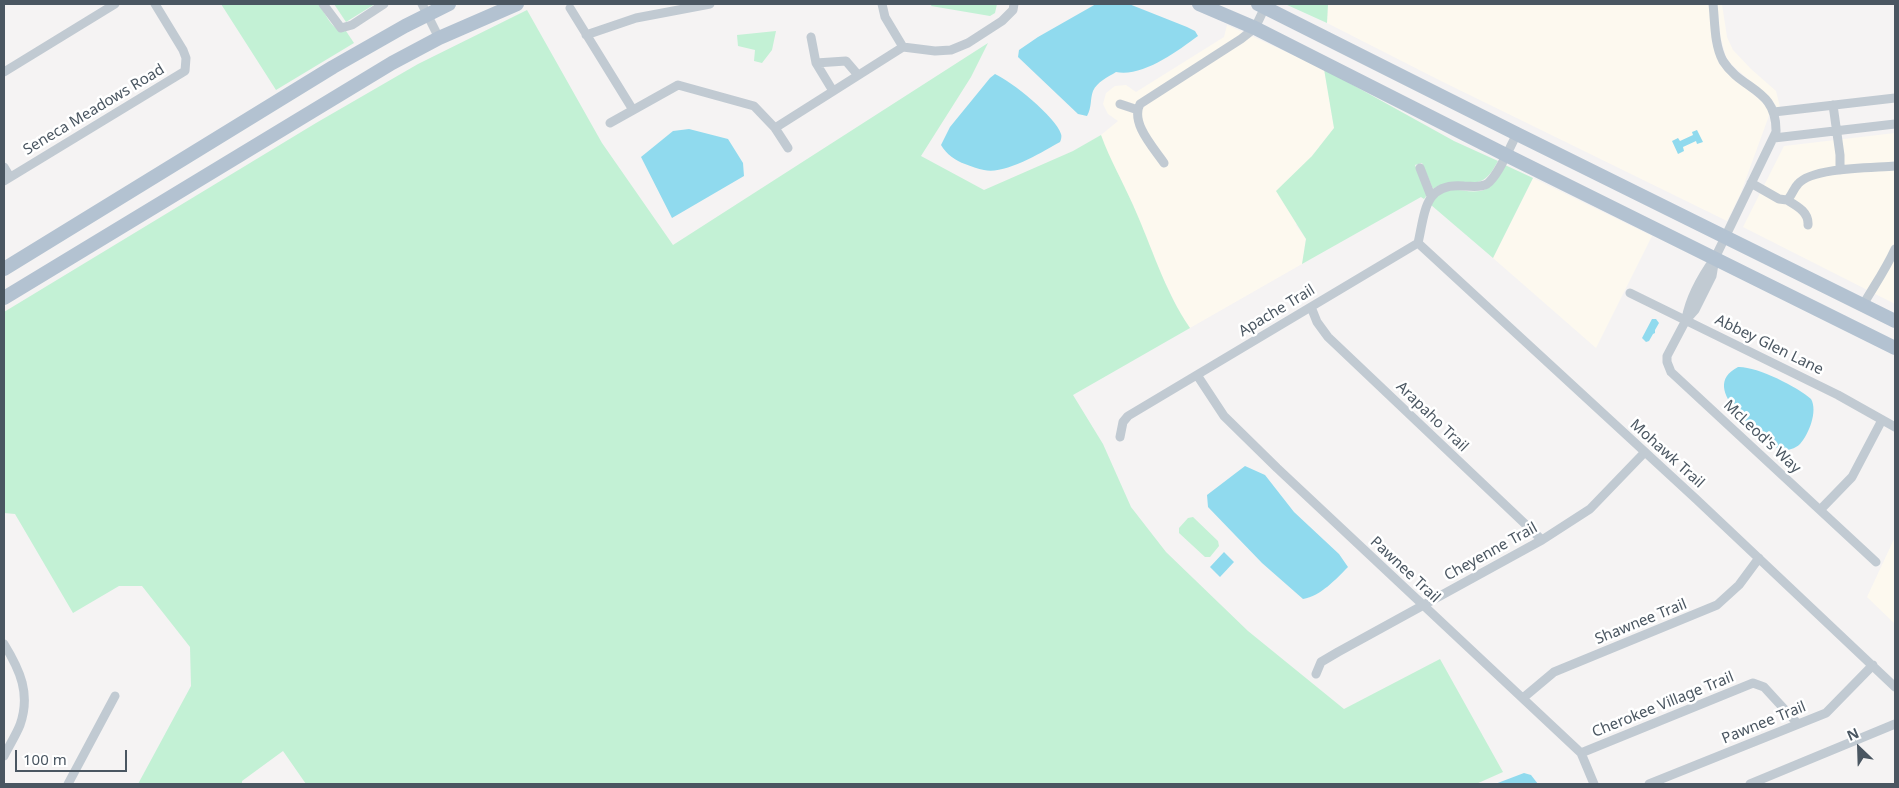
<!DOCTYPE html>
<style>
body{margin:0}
#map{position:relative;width:1899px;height:788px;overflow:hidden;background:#f5f3f3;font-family:"Noto Sans",sans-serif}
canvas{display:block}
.frame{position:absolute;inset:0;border:5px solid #4a5661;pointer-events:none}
.north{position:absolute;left:1834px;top:723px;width:50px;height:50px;-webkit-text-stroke:4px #fff;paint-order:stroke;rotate:336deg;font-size:14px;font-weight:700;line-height:20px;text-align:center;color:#4a5661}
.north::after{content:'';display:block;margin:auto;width:18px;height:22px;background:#4a5661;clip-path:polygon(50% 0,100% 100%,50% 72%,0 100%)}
.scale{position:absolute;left:15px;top:750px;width:112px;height:22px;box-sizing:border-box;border:2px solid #4a5661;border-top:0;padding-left:6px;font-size:15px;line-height:18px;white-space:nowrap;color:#4a5661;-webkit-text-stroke:4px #fff;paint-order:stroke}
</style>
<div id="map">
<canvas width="1899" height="788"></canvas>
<div class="frame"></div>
<div class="north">N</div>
<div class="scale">100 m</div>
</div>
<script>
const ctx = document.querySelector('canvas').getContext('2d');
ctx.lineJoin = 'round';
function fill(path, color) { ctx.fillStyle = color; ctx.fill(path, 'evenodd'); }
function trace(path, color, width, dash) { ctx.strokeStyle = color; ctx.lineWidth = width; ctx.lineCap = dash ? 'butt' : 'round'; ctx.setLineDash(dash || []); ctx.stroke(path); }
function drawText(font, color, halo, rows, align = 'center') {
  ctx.font = font + ' "Noto Sans",sans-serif'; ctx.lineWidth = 5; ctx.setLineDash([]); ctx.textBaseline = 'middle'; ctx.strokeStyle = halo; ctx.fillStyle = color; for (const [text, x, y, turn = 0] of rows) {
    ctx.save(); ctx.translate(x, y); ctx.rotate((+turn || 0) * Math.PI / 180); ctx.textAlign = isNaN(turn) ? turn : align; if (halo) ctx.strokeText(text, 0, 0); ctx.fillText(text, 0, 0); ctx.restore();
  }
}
const commercial = new Path2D(`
 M1328 4H1453V5L1468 4H1709L1727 72 1767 106 1770 113 1740 195 1727 221 1441 81 1327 23Z
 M1717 4H1722L1727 37 1733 50 1751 69 1776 91 1780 107H1777L1772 100 1732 65 1726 57 1721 39Z
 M1227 25 1324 69 1334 128 1312 156 1296 225 1306 239 1302 264 1190 328 1182 317 1161 274 1133 205 1111 163 1101 135 1118 121 1108 114 1103 104 1106 93 1115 86 1126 85 1136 92 1224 37Z
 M1895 133V304L1743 227 1784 146Z
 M1533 178 1652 236 1596 348 1493 258Z
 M1895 537V624L1867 597Z`);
const green = new Path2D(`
 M221 4H319C325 13 333 33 346 31L354 43 276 90Z
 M334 4H375L346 22Z
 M932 4H997L995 13 990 16 931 6Z
 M1285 4H1328L1327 23Z
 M527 10 602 143 673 245 988 43 971 77 921 156 984 190 1073 151 1101 135C1110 160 1123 182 1133 205 1152 247 1164 290 1190 328L1073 395 1103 444 1131 507 1166 552 1248 631 1344 709 1440 659 1503 772 1476 784H306L283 751 242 781V784H138L191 686 190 647 142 586H119L73 613 15 514 4 513V312L316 123 418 64Z
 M776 31 772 50 762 63 754 61 755 50 738 46 737 35Z
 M1324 69 1454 141 1498 161C1494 168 1490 176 1483 180 1472 187 1452 176 1433 189L1422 163 1415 165 1427 195 1424 199 1421 197 1302 264 1306 239 1276 191 1312 156 1334 128Z
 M1505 165 1533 178 1493 258 1431 205C1444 177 1467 198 1486 189 1493 185 1500 172 1505 165Z
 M1193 517 1218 541 1219 546 1210 557H1205L1179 533V528L1188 518Z`);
const water = new Path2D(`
 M1096 4H1129L1187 27 1195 31 1198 36C1176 52 1143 77 1116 72 1108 77 1097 82 1093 91 1090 99 1092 107 1087 116L1078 114 1018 57 1019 50 1038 37Z
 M995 74C1011 81 1056 117 1061 134 1062 136 1061 140 1060 142 1042 152 1005 175 984 170 978 169 971 166 965 164 956 161 946 154 941 145L950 127 990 78Z
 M689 129 728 139 743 163 744 176 672 218 641 157 673 131Z
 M1697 130 1703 142 1697 144 1696 141 1683 147 1684 151 1678 154 1672 141 1678 138 1680 141 1693 135 1692 132Z
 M1652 319H1656L1659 323 1655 330V333L1653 334 1649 341 1646 342 1642 338Z
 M1738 367C1756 366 1798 387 1811 399 1818 411 1809 434 1800 444 1795 449 1788 450 1781 451 1763 435 1695 389 1738 367Z
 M1245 466 1265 475 1294 512 1339 554 1348 567C1336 579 1321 596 1303 599L1262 563 1208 507 1207 495Z
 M1224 552 1234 562 1220 577 1210 567Z
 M1524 773 1531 775 1538 784H1495Z`);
const street = new Path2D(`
 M323 4 341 28 352 25 384 4
 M422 4 439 38
 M882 4 885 17 903 47
 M570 8 633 110
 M586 35 636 18 710 4
 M811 37 816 63 833 91
 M816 63 846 61 858 75
 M4 72 115 4
 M1120 104 1138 110
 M1833 105 1840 155V170
 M1774 112 1895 98
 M610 123 678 85 754 106 775 128 788 148
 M775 128 903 47 935 51 951 50 968 43 1002 21 1013 10 1014 4
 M1774 138 1895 124
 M1164 163C1154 148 1130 123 1140 104L1241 39 1255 28 1265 7
 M4 167 10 177
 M1420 168 1431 196
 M4 181 185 71 186 58 183 50 155 4
 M1751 183 1779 199 1787 200C1792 196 1793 189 1798 184 1812 167 1873 168 1895 166
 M1787 200C1797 206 1809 212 1808 225
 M1418 243 1696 499 1895 687
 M1715 258 1712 276 1695 310 1686 320 1667 356V362L1671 372 1876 562
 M1630 293 1838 395 1895 427
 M1863 305C1874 286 1886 269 1895 249
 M1311 307 1317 322 1328 337 1542 540
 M1686 319C1690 297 1702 276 1715 258L1776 132C1777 88 1742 91 1723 61 1714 45 1715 21 1713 4
 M1197 375 1224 416 1277 468 1581 753 1594 784
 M1120 437 1123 422 1128 416 1418 243C1425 213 1424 182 1464 186 1472 186 1480 188 1487 184 1499 175 1509 148 1517 134
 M1820 510 1852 477 1882 420
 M4 644C20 670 31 694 20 725 16 735 9 746 4 756
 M1316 674 1321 662 1338 652 1542 540 1590 509 1644 453
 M1523 698 1554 672 1717 605 1739 585 1759 558
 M1581 753 1753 683 1764 687 1798 724
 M68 784 115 696
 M1649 784 1826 713 1873 665
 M1750 784 1895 724`);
const primary = new Path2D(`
 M1199 4 1255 28 1506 155 1895 348
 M1258 4 1517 134 1895 321
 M4 269 333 67 405 26 449 4
 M4 298 392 63 439 38 517 4`);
const streetNames = [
 ["Seneca Meadows Road",94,110,-31],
 ["Apache Trail",1277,311,-31],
 ["Abbey Glen Lane",1769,345,26],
 ["Arapaho Trail",1432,417,44],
 ["McLeod's Way",1762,437,43],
 ["Mohawk Trail",1667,454,42],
 ["Cheyenne Trail",1491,552,-29],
 ["Pawnee Trail",1405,570,43],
 ["Shawnee Trail",1641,622,-22],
 ["Cherokee Village Trail",1663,705,-22],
 ["Pawnee Trail",1764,723,-22]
];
fill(commercial, '#fdf9ef');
fill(green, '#c3f1d5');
fill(water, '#90daee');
trace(street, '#c1cad2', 9);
trace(primary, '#b3c2d1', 14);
drawText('15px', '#4a5661', '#fff', streetNames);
</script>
